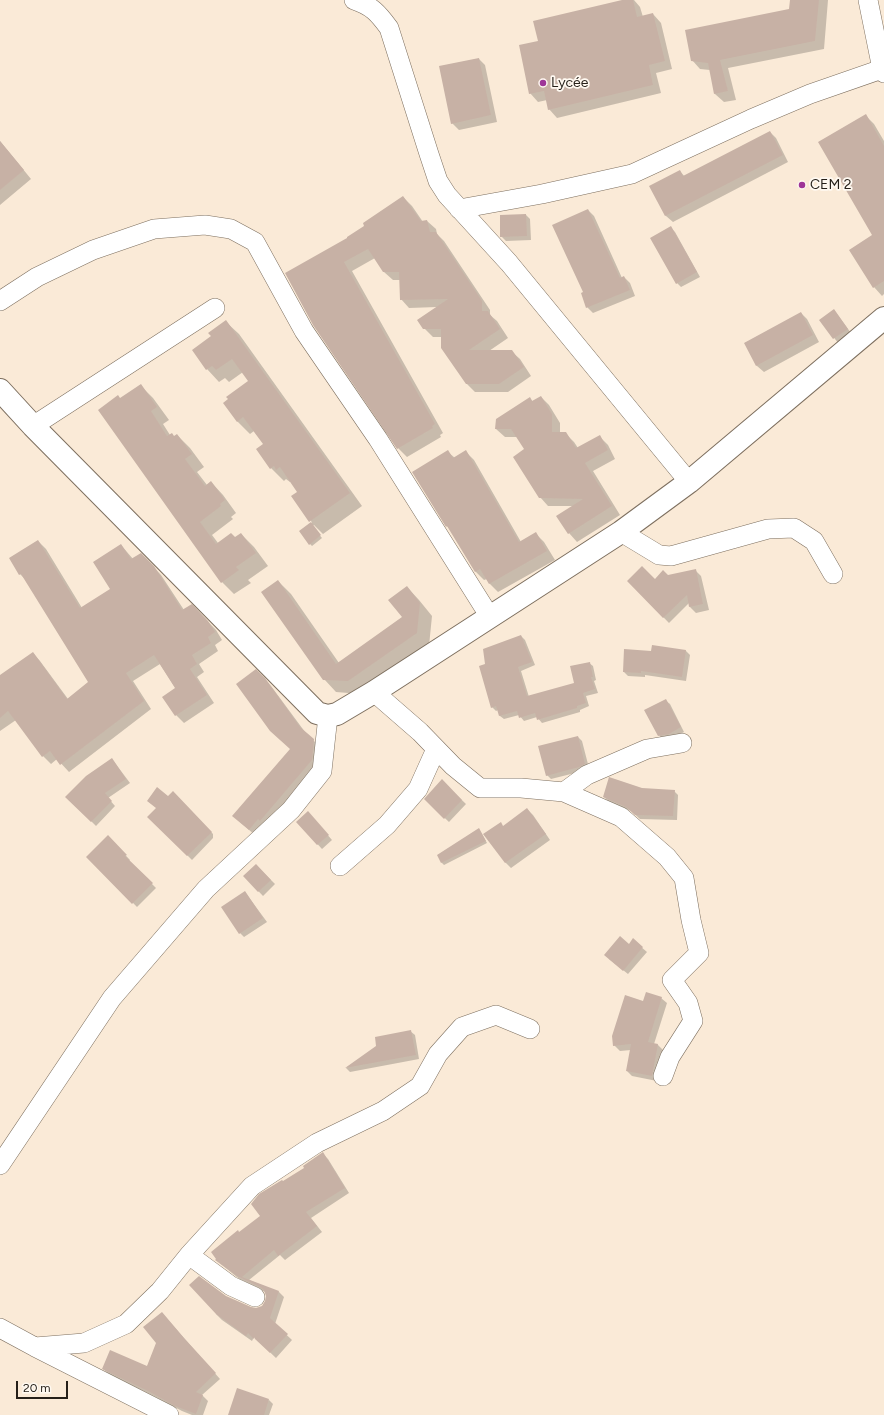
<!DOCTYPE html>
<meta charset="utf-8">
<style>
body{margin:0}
#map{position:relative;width:884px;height:1415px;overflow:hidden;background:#faead7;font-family:Figtree,sans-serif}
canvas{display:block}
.scale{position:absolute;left:16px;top:1381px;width:52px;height:18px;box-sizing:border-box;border:2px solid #251f18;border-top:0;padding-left:5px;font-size:12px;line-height:14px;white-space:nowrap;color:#251f18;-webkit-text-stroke:3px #fff9f1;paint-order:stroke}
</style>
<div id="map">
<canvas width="884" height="1415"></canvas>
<div class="scale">20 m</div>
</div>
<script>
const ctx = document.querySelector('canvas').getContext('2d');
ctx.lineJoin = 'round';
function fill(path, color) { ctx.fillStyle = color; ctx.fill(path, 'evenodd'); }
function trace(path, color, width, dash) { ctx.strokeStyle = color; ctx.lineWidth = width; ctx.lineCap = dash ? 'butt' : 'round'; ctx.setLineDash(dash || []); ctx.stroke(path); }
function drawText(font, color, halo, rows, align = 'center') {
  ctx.font = font + ' Figtree,sans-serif'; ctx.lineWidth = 3.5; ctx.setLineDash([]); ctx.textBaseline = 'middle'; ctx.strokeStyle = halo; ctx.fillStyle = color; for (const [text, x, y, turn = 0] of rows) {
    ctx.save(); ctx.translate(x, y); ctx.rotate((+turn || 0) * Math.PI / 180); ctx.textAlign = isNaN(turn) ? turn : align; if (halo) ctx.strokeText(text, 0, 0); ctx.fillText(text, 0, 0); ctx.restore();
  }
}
const shadow = new Path2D(`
 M626 0H634L640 7 643 17 653 14 661 23 672 69 656 73 661 93 557 118 549 109 547 100 538 102 530 93 539 42Z
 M791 0H828L824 49 728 68 736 100 724 102 715 94 710 70 700 69 692 60 790 10Z
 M479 59 485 65 497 122 459 130 452 123Z
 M866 116 874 124 884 141V294L882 296 874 287 873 236Z
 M770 132 776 138 788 162 673 222 666 216 651 186 680 171 685 177Z
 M0 141 31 179 0 205Z
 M403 197 412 206 423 222 427 221 436 229 437 234 444 241 490 310V315L497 321 508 338 489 351H511L520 359 531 376 508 392H475L466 383 442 337H433L424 328 437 307 409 308 401 299 400 280H393L384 272 375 258 352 271 443 433 440 435 441 437 407 457 398 448 314 325 349 238Z
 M588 210 594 216 622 278 624 277 630 283 635 296 593 313 587 307 585 293Z
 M526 215 530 219 531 240 506 241 501 236Z
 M671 228 675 232 700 277 681 287 677 283Z
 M834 310 851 333 838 343 821 320Z
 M801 313 807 319 819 342 764 372 757 366 745 343Z
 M226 322 239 334 362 506 323 534 314 525 312 526 322 538 312 546 310 544 312 523 298 492 291 481 290 482 286 479 284 481 271 468 264 444 254 431 250 434 237 421 249 381 243 372 229 382 225 378 219 382 207 369 212 336Z
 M140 385 153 398 169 420 163 424 170 435 175 437 177 435 190 448 204 467 197 472 207 485 211 482 223 495 236 513 231 517 233 519 212 535 218 543 236 538 241 534 254 547 268 566 248 580 251 583 234 594 222 582 121 399Z
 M541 397 549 405 560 423V433H565L574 442 578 448 600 437 608 445 615 459 593 471 620 515 577 542 569 533 558 516 573 506H548L540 497 526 450 518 437H505L496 429 530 398 533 402Z
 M448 452 455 458 466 452 474 460 521 542 536 534 544 542 555 560 498 592 490 584 487 579 484 580 476 572 451 530 447 526 413 472Z
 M38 541 46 549 82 608 112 589 121 545 133 559 141 554 161 575 184 610 192 605 216 630 222 640 215 645 218 651 199 664 204 672 197 677 214 703 184 723 176 715V689L160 664 133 681 151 709 69 772 57 759 51 764 43 756 16 720 0 731V677L33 653 40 661 68 699 90 683 27 581 20 574 10 559Z
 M695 570 701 576 709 610 696 613 690 607 689 603 669 623 628 581 655 580Z
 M278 581 291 594 339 663 403 617 407 587 419 600 432 616 429 646 361 694 336 692 324 679Z
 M521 636 525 640 535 665 521 671 529 697 575 684 589 663 593 666 596 680 594 681 598 693 586 696 589 706 580 710V712L542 723 537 717 524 721 519 715 504 719 500 716 498 710 496 711 492 707 486 665Z
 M625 651 652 652 686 651 690 655 686 681 645 675V677L628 676 624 672Z
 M256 670 271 686 305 732 320 747 318 767 256 836 240 822 291 749Z
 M665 700 670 704 684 732 673 738 663 740 659 735Z
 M578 737 582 741 589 768 583 771 551 779 547 775Z
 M112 759 130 783 108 798 115 806 96 826 67 797Z
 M442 781 466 804 449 822 425 799Z
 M642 789 674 791 678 795 677 820 640 819 631 811 608 801 604 797Z
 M173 792 213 834V838L192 860 149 817 157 808 148 801 168 797Z
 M527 809 533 815 550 840 511 868 505 862Z
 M312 817 332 840 322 849 297 822Z
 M479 829 487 843 444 865 442 863 438 855Z
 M108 837 130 860 129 861 156 888 137 907 88 857Z
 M256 865 275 884 263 896 244 876Z
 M245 892 267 922 244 937 240 933Z
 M633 940 647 952 628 974 609 959 629 946Z
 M661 998 667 1003 654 1044 658 1045 663 1050 657 1081 632 1076 627 1071 631 1050 620 1051 614 1045 643 1002Z
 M410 1031 415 1035 419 1059 350 1072 346 1068 377 1047Z
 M323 1154 328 1159 349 1193 311 1218 322 1232 285 1260 280 1255 249 1280 279 1292 284 1297 275 1324 292 1340 276 1358 254 1337 252 1341 222 1320 216 1314 226 1297 251 1308 257 1309 262 1307 266 1302 267 1296 265 1292 243 1282 216 1260 239 1233 261 1216 283 1182 306 1168Z
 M162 1313 220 1379 202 1395 208 1401 203 1415H192L182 1411 154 1396 109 1374 103 1369 147 1367 157 1343Z
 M269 1400 273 1404 269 1415H235Z`);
const building = new Path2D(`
 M622 0H633L637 17 653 13 665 61 649 65 653 85 548 110 544 91 529 94 519 45 538 41 533 21Z
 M790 0H819L815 41 720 60 728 91 714 94 708 63 691 61 685 30 789 9Z
 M479 58 491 115 451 124 439 66Z
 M866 114 884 146V281L873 288 849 250 872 235 818 142Z
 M770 131 783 155 665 216 649 186 680 170 683 176Z
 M0 141 24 170 0 190Z
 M403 196 421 221 427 220 430 232H436L482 301V311H488L500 329 469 350H512L524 367 499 384H466L441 348V329H423L417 320 448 299 400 300 399 272H383L368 249 344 262 435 424 432 426 433 428 397 449 313 325 285 273 347 238V237L364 226 363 223Z
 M588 209 620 278 624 276 630 290 586 308 581 293 583 292 552 225Z
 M526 214 527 236 500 237V215Z
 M671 226 697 272 676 284 650 238Z
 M834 309 848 329 833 339 819 320Z
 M801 312 813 335 756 366 744 343Z
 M226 320 350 493 309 522 291 496 297 492 280 467 276 470 274 466 270 469 256 449 263 444 243 417 237 422 223 403 228 399 226 397 248 381 232 359 216 370 212 366 206 370 192 350 211 336 208 333Z
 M141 384 157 407 151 411 167 436 172 433 174 436 177 434 192 454 185 459 205 486 211 481 225 500 220 504 221 506 200 522 216 544 231 533 235 537 241 533 256 553 236 567 239 570 221 583 98 410 118 395 120 398Z
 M541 396 552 414V432H566L576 448 600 435 608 450 585 463 612 506 568 534 556 516 583 499 539 498 513 457 524 449 511 429H495L496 419 530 397 532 401Z
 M448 450 453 458 466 450 519 542 536 532 547 551 489 584 480 569 475 572 447 526 446 527 412 472Z
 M311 522 321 535 309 545 299 531Z
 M38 540 80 608 110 589 93 562 121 544 131 559 141 553 154 566 182 610 192 604 208 621 215 632 208 637 211 643 192 655 197 664 190 669 207 695 175 716 162 697 175 688 154 655 126 673 144 701 60 765 50 751 42 757 8 711 0 718V675L33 652 67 699 88 682 21 574 19 575 9 558Z
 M642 566 655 579 663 570 668 575 696 569 703 604 689 607 687 595 663 618 627 581Z
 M278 580 336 664 402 617 388 600 407 586 420 603 417 633 348 681 323 680 261 592Z
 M521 635 532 662 518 667 527 696 574 683 570 666 590 662 593 677H591L595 689 583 693 586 703 577 706V708L537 720 535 713 519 718 517 711 499 716 496 706 491 708 479 666 485 664 483 649Z
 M652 645 686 650 682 677 641 671V673L623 672 624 649 651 651Z
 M256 669 265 678 300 727 314 739 312 760 260 821 258 819 249 830 232 816 290 749 270 731 236 684Z
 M666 699 681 727 669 734 658 736 644 710Z
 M578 736 585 764 579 767 546 776 538 746Z
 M112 758 126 779 105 793 112 801 91 822 65 797 86 776Z
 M609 777 642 788 675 790 673 816 635 815 626 807 603 797Z
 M442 779 462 800 444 819 424 799Z
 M157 787 168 796 173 791 212 832 187 856 147 817 156 808 147 801Z
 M527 808 546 834 505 863 483 834 501 822 503 826Z
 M308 811 329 835 317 845 296 822Z
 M479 828 486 841 441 863 437 855Z
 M108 835 127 855 125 856 153 883 132 904 86 857Z
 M256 864 271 880 258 892 243 876Z
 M245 891 263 918 239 934 221 907Z
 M620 936 629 944 633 938 643 947 623 971 604 955Z
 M646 992 662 997 648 1042 658 1044 652 1076 626 1071 631 1044 613 1046 612 1036 625 995 643 1001Z
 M411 1030 416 1055 345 1068 376 1046 375 1037Z
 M323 1152 345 1188 306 1212 317 1226 278 1256 274 1250 242 1277 279 1291 270 1318 288 1334 270 1353 255 1339V1337L254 1339 248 1333 246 1336 216 1314 189 1285 199 1276 226 1296 251 1307 256 1308 262 1306 265 1301 266 1296 264 1290 260 1287 237 1276 215 1260 216 1259 211 1252 238 1230 239 1232 260 1216 251 1204 259 1194 282 1180 283 1181 304 1168 303 1166Z
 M162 1312 184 1338 216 1373 196 1392 203 1395 196 1414 175 1406 148 1391 102 1369 110 1350 147 1366 156 1343 143 1327Z
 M237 1388 269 1399 264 1415H228Z`);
const minor = new Path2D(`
 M354 0C372 6 378 13 389 28L429 154 438 181 447 195 509 263 689 482
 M868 0 882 69 884 73
 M459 209 542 194 632 174 751 119 810 94 882 69
 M0 301 37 277 93 250 154 229 205 225 231 229 255 242 304 331 378 439 490 617
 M33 426 215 308
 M621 532 659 555 671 556 768 529 794 528 814 541 833 574
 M374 692 420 732 453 766 480 788H521L564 792
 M340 866 387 825 418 789 436 749
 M663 1076 670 1057 693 1021 688 1003 672 980 699 953 691 920 684 878 667 857 621 817 564 792 587 775 647 749 682 743
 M0 1165 112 998 206 889 291 810 322 771 328 716
 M189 1255 231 1286 255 1297
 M0 1328 35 1347 84 1343 126 1324 160 1291 189 1255 252 1186 317 1143 383 1111 420 1086 438 1054 462 1027 496 1015 530 1029
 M35 1347 169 1415`);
const tertiary = new Path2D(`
 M0 390 33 426 317 713 328 716 337 714 374 692 621 532 689 482 884 318`);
const markers = [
 [543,83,4,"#9e3598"],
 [802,185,4,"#9e3598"]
];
const poiNames = [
 ["Lycée",551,83],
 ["CEM 2",810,185]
];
fill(shadow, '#0003');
fill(building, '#c7b1a5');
trace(minor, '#7d6f5f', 20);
trace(tertiary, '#7d6f5f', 24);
trace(minor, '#fff', 19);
trace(tertiary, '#fff', 22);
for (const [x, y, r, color] of markers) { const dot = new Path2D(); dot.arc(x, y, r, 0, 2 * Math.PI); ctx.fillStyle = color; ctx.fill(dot); trace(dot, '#fff9f1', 1.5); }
drawText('14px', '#251f18', '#fff9f1', poiNames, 'left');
</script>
